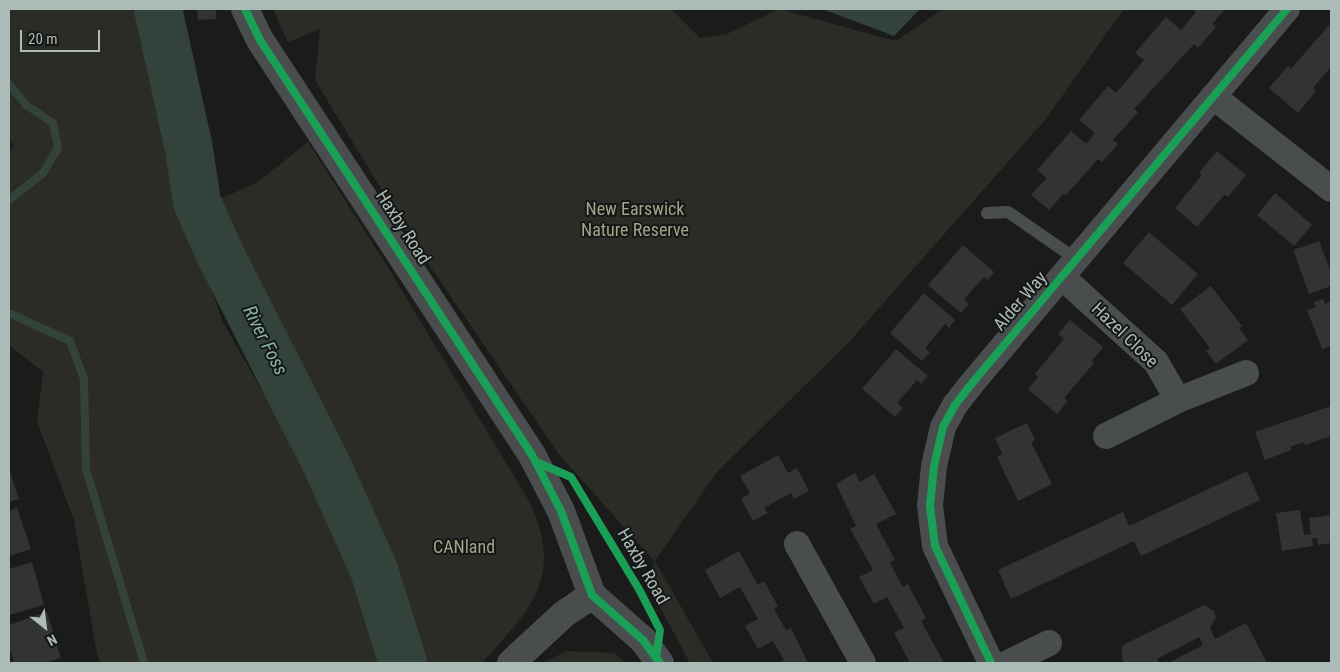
<!DOCTYPE html>
<style>
body{margin:0}
#map{position:relative;width:1340px;height:672px;overflow:hidden;background:#1b1b1b;font-family:"Roboto Condensed",sans-serif}
canvas{display:block}
.frame{position:absolute;inset:0;border:10px solid #adbbb8;pointer-events:none}
.north{position:absolute;left:20px;top:602px;width:50px;height:50px;-webkit-text-stroke:4px #151717;paint-order:stroke;rotate:151deg;font-size:14px;font-weight:700;line-height:20px;text-align:center;color:#adbbb8}
.north::after{content:'';display:block;margin:auto;width:18px;height:22px;background:#adbbb8;clip-path:polygon(50% 0,100% 100%,50% 72%,0 100%)}
.scale{position:absolute;left:20px;top:30px;width:80px;height:22px;box-sizing:border-box;border:2px solid #adbbb8;border-top:0;padding-left:6px;font-size:15px;line-height:18px;white-space:nowrap;color:#adbbb8;-webkit-text-stroke:4px #151717;paint-order:stroke}
</style>
<div id="map">
<canvas width="1340" height="672"></canvas>
<div class="frame"></div>
<div class="north">N</div>
<div class="scale">20 m</div>
</div>
<script>
const ctx = document.querySelector('canvas').getContext('2d');
ctx.lineJoin = 'round';
function fill(path, color) { ctx.fillStyle = color; ctx.fill(path, 'evenodd'); }
function trace(path, color, width, dash) { ctx.strokeStyle = color; ctx.lineWidth = width; ctx.lineCap = dash ? 'butt' : 'round'; ctx.setLineDash(dash || []); ctx.stroke(path); }
function drawText(font, color, halo, rows, align = 'center') {
  ctx.font = font + ' "Roboto Condensed",sans-serif'; ctx.lineWidth = 4; ctx.setLineDash([]); ctx.textBaseline = 'middle'; ctx.strokeStyle = halo; ctx.fillStyle = color; for (const [text, x, y, turn = 0] of rows) {
    ctx.save(); ctx.translate(x, y); ctx.rotate((+turn || 0) * Math.PI / 180); ctx.textAlign = isNaN(turn) ? turn : align; if (halo) ctx.strokeText(text, 0, 0); ctx.fillText(text, 0, 0); ctx.restore();
  }
}
const green = new Path2D(`
 M9 9H147L163 87 171 151 185 211 222 321 340 526 368 597 388 663H101L97 655 74 520 37 422 43 372 9 345V151L14 146 9 139Z
 M273 9H671L700 38 727 34 779 9 896 41 943 9H1124L1045 120 849 342 717 472 655 561 713 663H690L649 587 654 561 558 453 412 240 315 80 320 29 288 42Z
 M308 142 384 261 528 499C565 576 533 607 482 663H421C397 587 363 516 328 444 288 364 247 284 206 205L256 183Z
 M567 651 614 653 626 663H542Z`);
const water = new Path2D(`
 M822 9H920L894 36Z`);
const stream = new Path2D(`
 M9 84 26 105 53 123 58 148 43 173 9 200
 M9 313 70 341 84 379 86 469 144 663`);
const river = new Path2D(`
 M158 9 189 149 197 202 219 252 326 463 374 570 403 663`);
const building = new Path2D(`
 M197 9H216V19L198 20Z
 M1192 9H1225L1212 24 1216 27 1198 48 1194 44 1134 109 1138 112 1113 140 1118 144 1102 162 1098 159 1066 195 1064 193 1049 210 1031 195 1047 178 1037 170 1071 131 1086 144 1095 133 1079 120 1108 86 1116 93 1144 60 1135 53 1166 17 1181 30 1196 12Z
 M1331 23V67L1313 88 1316 91 1298 113 1269 88 1288 66 1291 69Z
 M1217 151 1246 175 1228 197 1224 195 1197 227 1175 208 1202 175 1199 173Z
 M1275 193 1312 225 1294 246 1257 215Z
 M1149 232 1198 274 1172 305 1123 263Z
 M1319 241 1331 272V286L1309 294 1293 250Z
 M963 245 994 272 988 280 984 277 964 299 969 304 961 313 928 285Z
 M1211 286 1242 326 1239 328 1248 340 1216 364 1206 351 1210 348 1180 309Z
 M924 293 955 320 949 328 945 324 925 348 930 352 922 361 890 333Z
 M1323 299 1325 304 1331 301V346L1322 349 1307 310 1316 307 1314 302Z
 M1070 320 1103 347 1092 361 1094 363 1064 398 1068 401 1057 414 1028 389 1038 377 1035 374 1064 339 1058 334Z
 M896 349 928 376 921 384 917 380 897 403 903 408 895 417 862 389Z
 M1331 406V436L1305 445 1304 442 1290 447 1291 450 1265 460 1255 432Z
 M1027 423 1035 440 1031 442 1052 484 1018 501 997 457 1002 454 995 438Z
 M778 455 788 473 797 468 809 491 794 499 791 493 764 508 768 513 753 521 741 499 750 493 740 476Z
 M9 469 19 499 9 502Z
 M1247 471 1260 500 1141 556 1134 541 1011 599 998 570 1123 512 1129 526Z
 M855 473 860 482 874 474 896 514 876 524 895 560 890 563 903 587 908 584 926 618 921 621 944 663H910L894 633 904 628 887 597 874 604 859 577 873 570 850 529 856 526 836 484Z
 M17 508 31 549 9 556V511Z
 M1300 510 1304 535 1311 534 1309 518 1331 515V543L1318 545 1317 538H1312L1313 546 1282 551 1276 513Z
 M739 551 758 585 764 581 778 606 774 609 786 630 791 628 808 663H777L784 660 773 641 758 649 745 626 758 619 740 587 720 598 705 570Z
 M32 562 44 605 9 615V569Z
 M1204 605 1214 611 1216 618 1210 628 1215 639 1246 623 1267 663H1168L1203 645 1199 637 1157 659 1160 663H1125L1122 660V647L1127 643Z
 M47 612 61 658 44 663H14L9 645V625Z`);
const service = new Path2D(`
 M987 213 1008 212 1076 259`);
const minor = new Path2D(`
 M1214 97 1331 189
 M1062 277 1156 362 1178 400 1106 436
 M1178 400 1246 373
 M797 544 863 663
 M991 663 935 546 930 506 934 466 943 427 955 405 973 382 1287 9
 M1008 663 1049 643`);
const tertiary = new Path2D(`
 M245 9 260 40 532 455 561 511 592 595 643 640 660 663
 M511 663 564 614 592 595`);
const cycleway = new Path2D(`
 M245 9 260 40 532 455 561 511 592 595 643 640 660 663
 M536 462 571 477 640 591 660 630 656 658
 M991 663 935 546 930 506 934 466 943 427 955 405 973 382 1287 9`);
const parkNames = [
 ["New Earswick",635,210],
 ["Nature Reserve",635,231],
 ["CANland",464,548]
];
const streetNames = [
 ["Haxby Road",402,228,57],
 ["Alder Way",1021,302,-49],
 ["Hazel Close",1124,336,44],
 ["Haxby Road",642,567,60]
];
const waterNames = [
 ["River Foss",264,341,63]
];
fill(green, '#2a2c25');
fill(water, '#33433c');
trace(stream, '#33433c', 8);
trace(river, '#33433c', 48);
fill(building, '#323333');
trace(service, '#4a4d4d', 12);
trace(minor, '#4a4d4d', 26);
trace(tertiary, '#4a4d4d', 28);
trace(cycleway, '#1a9f57', 8);
drawText('18px', '#9fa585', '#151717', parkNames);
drawText('18px', '#adbbb8', '#151717', streetNames);
drawText('italic 19px', '#87b3a1', '#151717', waterNames);
</script>
